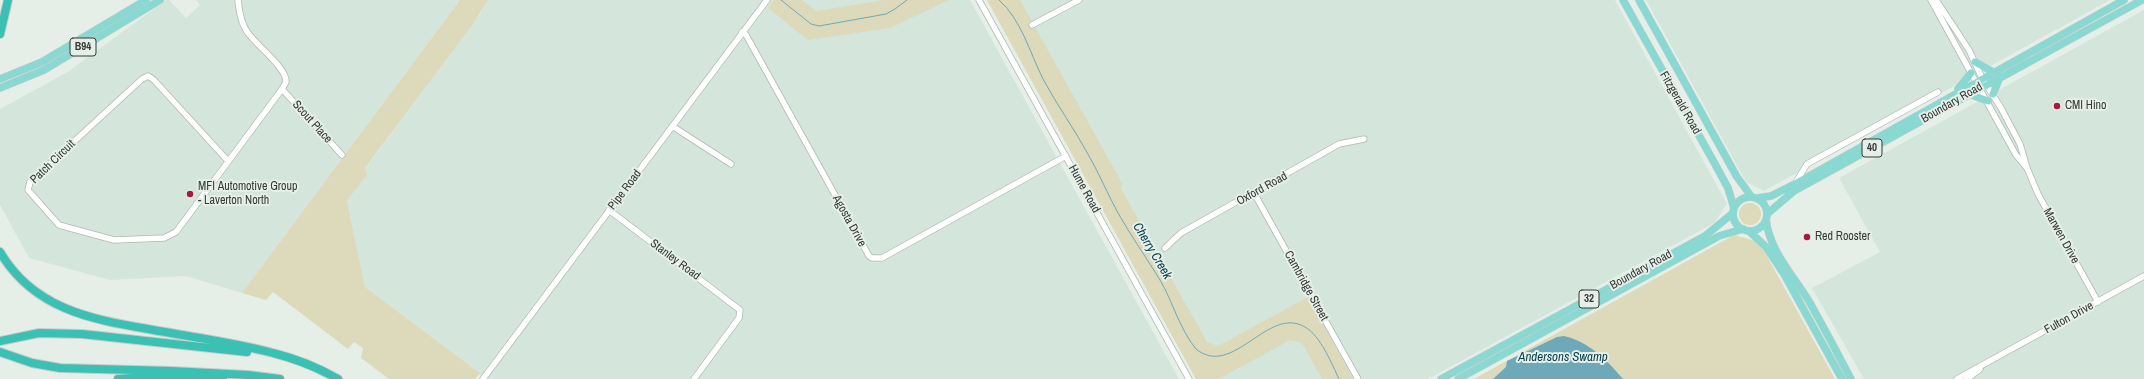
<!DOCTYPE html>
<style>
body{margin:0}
canvas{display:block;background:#e5efe8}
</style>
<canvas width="2144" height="379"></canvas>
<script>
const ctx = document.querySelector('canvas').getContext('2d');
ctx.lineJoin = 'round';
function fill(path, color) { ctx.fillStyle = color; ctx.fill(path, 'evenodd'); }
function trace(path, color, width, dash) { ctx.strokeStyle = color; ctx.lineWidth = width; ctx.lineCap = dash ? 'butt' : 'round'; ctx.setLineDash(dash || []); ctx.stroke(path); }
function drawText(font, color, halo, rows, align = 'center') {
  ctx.font = font + ' "Archivo Narrow",sans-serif'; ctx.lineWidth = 4; ctx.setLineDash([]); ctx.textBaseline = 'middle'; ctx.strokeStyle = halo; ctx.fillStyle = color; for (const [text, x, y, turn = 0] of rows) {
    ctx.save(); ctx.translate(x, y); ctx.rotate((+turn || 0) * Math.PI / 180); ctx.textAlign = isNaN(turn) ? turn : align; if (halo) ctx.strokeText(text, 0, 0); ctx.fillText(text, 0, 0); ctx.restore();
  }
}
const built = new Path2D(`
 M166 0H169L186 18 200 5 196 0H460L242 293 186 276 110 280 29 258 0 205V109L66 73Z
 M488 0H970L1179 379H481L479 372 365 287 347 201 367 175 365 169 480 14Z
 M987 0H1615L1727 204 1714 223 1428 379H1196Z
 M1646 0H2110L1764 191 1746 182Z
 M2144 10V379H1864L1812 288 1880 252 1839 178Z`);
const green = new Path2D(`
 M460 0H488L473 24 365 168 367 175 347 201 365 287 480 373 475 379H389L361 358 363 348 354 342 348 349 273 292 266 300 242 293Z
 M774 0H802L816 11 884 0H949L890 28 808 40 768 8Z
 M987 0H1020L1123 185 1120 187 1207 342 1218 346 1308 297 1353 379H1322L1302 343 1290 340 1219 379H1196Z
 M1739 214a11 11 0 1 1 22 0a11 11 0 1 1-22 0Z
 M1734 235 1759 242 1835 379H1474Z`);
const water = new Path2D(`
 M1564 336C1589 342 1607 360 1623 379H1493L1506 367 1507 361 1557 337Z`);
const stream = new Path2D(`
 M781 0 811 24 819 26 886 14 895 9 907 0
 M999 0C1021 19 1030 53 1043 79 1057 105 1075 130 1089 156 1100 175 1108 195 1118 213 1131 236 1146 257 1160 280 1173 302 1179 328 1196 349 1233 379 1268 305 1305 327 1320 335 1332 364 1339 379`);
const minor = new Path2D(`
 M979 0 1189 379
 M1931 0 2016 155 2027 168
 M1936 0 1969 50 1982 78 2001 108 2020 144 2027 168 2038 194 2098 302
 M1032 25 1079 0
 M742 32 746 35 869 256 872 258H882L1066 156
 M282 89 342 155
 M672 126 731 164
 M228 161 154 80 148 76 142 79 30 182 28 190 59 225 114 240 164 238 176 232 282 89 286 82C287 68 256 45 248 33 241 24 239 11 238 0
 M1795 184 1807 164 1938 92
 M1254 193 1358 379
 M609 210 740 310 739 318 694 379
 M1165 248 1181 233 1339 144 1364 139
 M483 379 767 0
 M1957 379 2144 276
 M1967 379 1980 369`);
const major = new Path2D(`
 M1623 0 1715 164 1728 188 1734 208
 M1639 0 1737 177 1751 196
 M1975 62 1993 72
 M0 79 42 62 146 0
 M0 88 44 70 160 0
 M1958 89 1971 73
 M1969 94 1988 101
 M1993 94 2000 77
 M1733 214a17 17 0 1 1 34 0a17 17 0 1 1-34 0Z
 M1758 198 1771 196 1795 184 2124 0
 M1767 214 1794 191 2142 0
 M1766 220C1770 252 1794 276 1810 303 1824 328 1838 354 1851 379
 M1749 231 1766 247 1784 274 1842 379
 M1441 379 1705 236 1733 213
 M1458 379 1719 236 1743 229`);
const highway = new Path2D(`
 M0 34 8 0
 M0 252C33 308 89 319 148 329 190 337 233 342 273 353 297 359 317 367 338 379
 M0 341 39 333 82 334 247 352
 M0 352 32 363 60 368 172 371 248 375 280 379
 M118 379 143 377 223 379`);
const markers = [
 [2057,106,4,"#ab163f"],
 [190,194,4,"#ab163f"],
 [1807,237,4,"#ab163f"]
];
const shields = [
 [83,47,26],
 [1872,148,20],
 [1589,299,20]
];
const shieldNames = [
 ["B94",83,47],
 ["40",1872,148],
 ["32",1589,299]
];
const streetNames = [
 ["Fitzgerald Road",1680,103,60],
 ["Boundary Road",1952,103,-30],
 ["Scout Place",312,122,48],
 ["Patch Circuit",53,162,-44],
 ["Hume Road",1084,189,61],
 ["Oxford Road",1262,189,-29],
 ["Pipe Road",625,190,-53],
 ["Agosta Drive",849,221,61],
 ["Marwen Drive",2061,236,61],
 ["Stanley Road",675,260,37],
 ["Boundary Road",1641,270,-29],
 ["Cambridge Street",1306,286,61],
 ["Fulton Drive",2069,318,-29]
];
const poiNames = [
 ["CMI Hino",2065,106],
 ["MFI Automotive Group",198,187],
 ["- Laverton North",198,201],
 ["Red Rooster",1815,237]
];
const waterNames = [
 ["Cherry Creek",1152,251,59],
 ["Andersons Swamp",1563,358]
];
fill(built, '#d4e6db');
fill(green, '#ddd9bb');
fill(water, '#6da9b8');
trace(stream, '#6da9b8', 1);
trace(minor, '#afb9b3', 7);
trace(major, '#cbcccb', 8);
trace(highway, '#cbcccb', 10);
trace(minor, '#fff', 5.5);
trace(major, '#89d9d2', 7);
trace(highway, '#3bc0b4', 8);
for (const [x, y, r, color] of markers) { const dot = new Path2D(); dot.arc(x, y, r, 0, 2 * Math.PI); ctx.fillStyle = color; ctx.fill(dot); trace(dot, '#e5efe8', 1.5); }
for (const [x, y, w] of shields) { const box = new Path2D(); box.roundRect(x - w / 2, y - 9, w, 18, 3); ctx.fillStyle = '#e5efe8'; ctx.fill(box); trace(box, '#363a38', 1); }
drawText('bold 11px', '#363a38', null, shieldNames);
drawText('12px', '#363a38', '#e5efe8', streetNames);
drawText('12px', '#363a38', '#e5efe8', poiNames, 'left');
drawText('italic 13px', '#09424e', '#e5efe8', waterNames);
</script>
